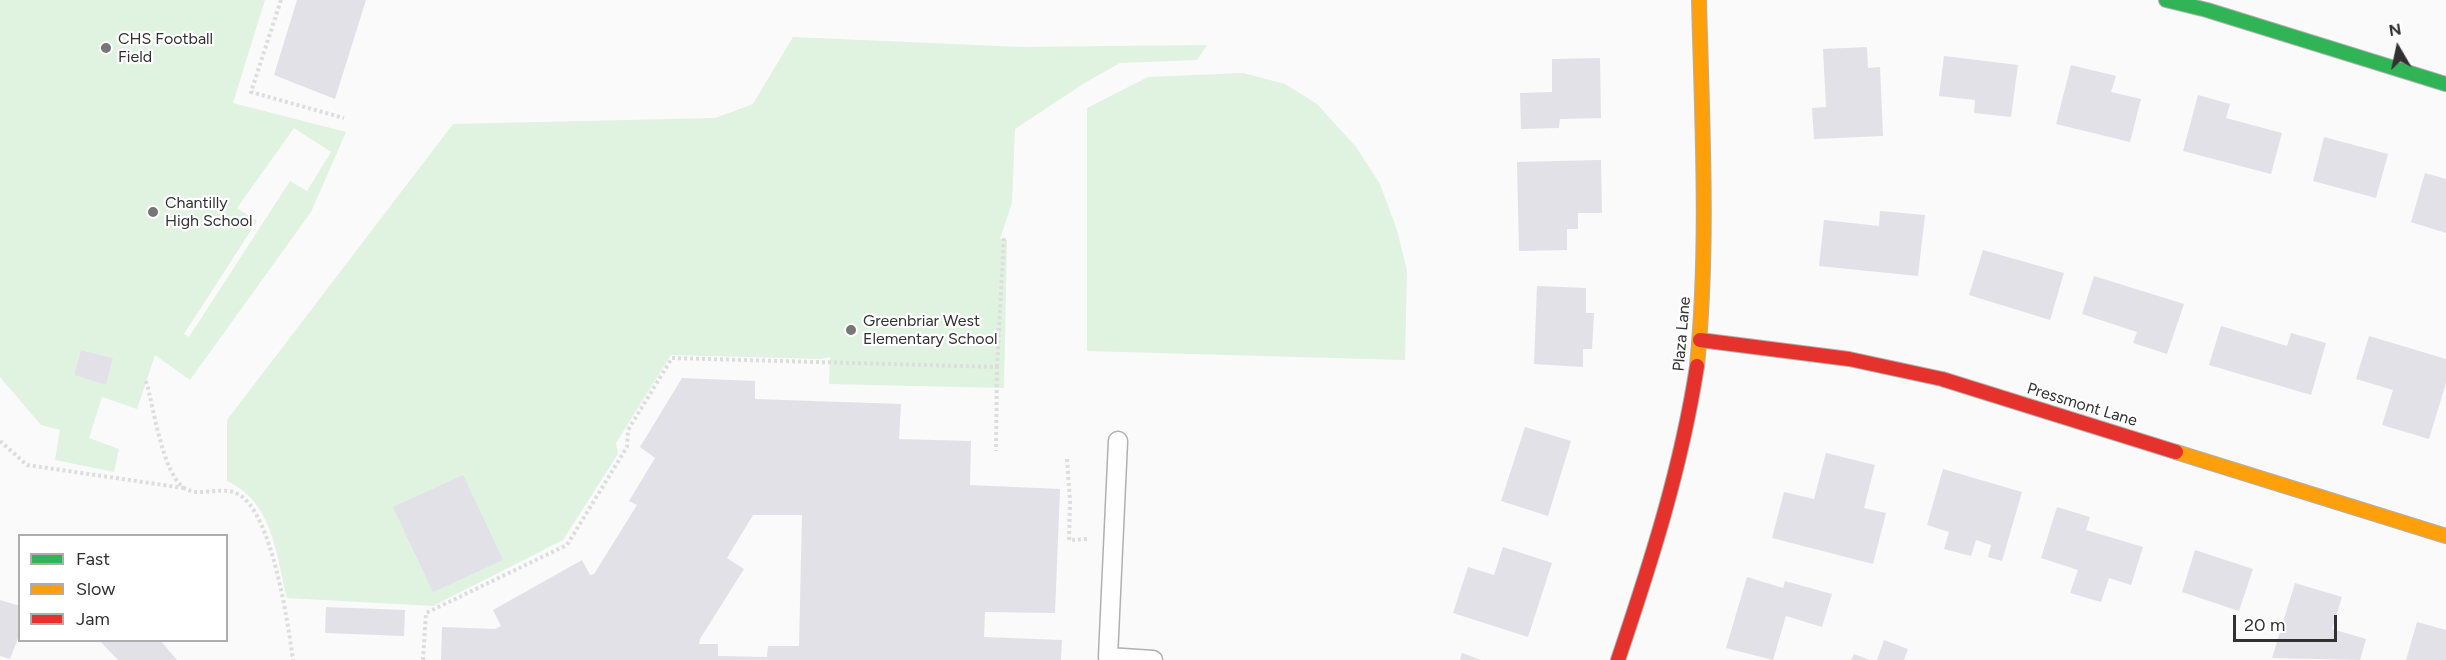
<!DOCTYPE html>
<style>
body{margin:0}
#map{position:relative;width:2446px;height:660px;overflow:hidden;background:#fafafb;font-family:Figtree,sans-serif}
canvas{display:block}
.legend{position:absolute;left:18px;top:534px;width:210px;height:108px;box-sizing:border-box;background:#fff;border:2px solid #adadad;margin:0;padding:8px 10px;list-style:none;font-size:18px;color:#313132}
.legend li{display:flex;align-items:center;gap:12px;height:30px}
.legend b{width:30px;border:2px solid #adadad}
.north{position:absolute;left:2368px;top:18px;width:60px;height:60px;-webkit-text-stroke:4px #fff;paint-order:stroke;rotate:351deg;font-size:16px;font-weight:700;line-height:24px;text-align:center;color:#313132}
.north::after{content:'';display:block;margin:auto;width:21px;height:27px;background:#313132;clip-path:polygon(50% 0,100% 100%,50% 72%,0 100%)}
.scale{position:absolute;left:2233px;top:615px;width:104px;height:27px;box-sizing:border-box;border:3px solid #313132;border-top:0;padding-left:8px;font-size:18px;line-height:21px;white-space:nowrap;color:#313132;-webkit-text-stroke:4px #fff;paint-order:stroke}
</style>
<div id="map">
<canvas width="2446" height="660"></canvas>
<ul class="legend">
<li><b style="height:8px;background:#30b455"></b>Fast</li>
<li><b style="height:8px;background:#ff9f0a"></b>Slow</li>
<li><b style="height:8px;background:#e5322d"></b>Jam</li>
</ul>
<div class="north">N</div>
<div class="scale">20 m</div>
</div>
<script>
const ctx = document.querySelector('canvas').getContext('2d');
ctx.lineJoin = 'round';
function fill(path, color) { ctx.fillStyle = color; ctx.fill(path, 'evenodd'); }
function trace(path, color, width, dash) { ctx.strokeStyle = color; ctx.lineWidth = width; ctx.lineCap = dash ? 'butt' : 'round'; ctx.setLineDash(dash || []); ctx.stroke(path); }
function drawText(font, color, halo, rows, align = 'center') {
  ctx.font = font + ' Figtree,sans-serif'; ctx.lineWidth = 4.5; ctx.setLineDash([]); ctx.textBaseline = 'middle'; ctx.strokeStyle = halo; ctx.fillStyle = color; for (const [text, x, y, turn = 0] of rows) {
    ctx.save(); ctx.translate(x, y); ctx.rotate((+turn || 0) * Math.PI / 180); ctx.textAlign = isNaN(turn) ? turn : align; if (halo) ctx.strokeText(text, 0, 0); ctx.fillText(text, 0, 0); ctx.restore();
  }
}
const green = new Path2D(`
 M0 0H265L233 103 346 132 311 212 190 380 155 355 137 409 102 397 89 438 119 449 114 472 55 460 60 430 41 425 0 377ZM294 128 331 152 307 191 290 181 189 337 184 334 257 221 237 208ZM81 350 113 358 106 385 74 375Z
 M793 37 1021 47 1207 45 1197 60 1120 63 1083 84 1015 129 1012 203 1000 239 1007 240 1004 388 829 384 830 357 821 359 671 355 616 443 618 454 563 540 433 606 287 598C276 554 273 502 227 481V420L453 124 715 118 753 104Z
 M1243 73 1285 84 1317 104 1356 147 1380 184 1397 230 1407 271 1405 360 1087 351V108L1148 77Z`);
const building = new Path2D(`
 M297 0H366L335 99 274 75Z
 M1867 47 1868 68 1880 67 1883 136 1814 139 1812 108 1826 107 1823 49Z
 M1944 56 2018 65 2011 117 1974 113 1975 100 1939 96Z
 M1600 58 1601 118 1560 119 1559 128 1521 129 1520 93 1552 92V59Z
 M2071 65 2116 76 2111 92 2141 99 2130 142 2056 124Z
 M2198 95 2230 104 2226 118 2282 133 2271 174 2183 151Z
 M2324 137 2388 154 2376 198 2313 181Z
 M1601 160 1602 213H1578V229H1567V250L1519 251 1517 162Z
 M2425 173 2446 179V233L2411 222Z
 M1880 211 1925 215 1918 276 1819 266 1824 220 1879 226Z
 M1983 250 2064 273 2050 320 1969 295Z
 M2094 276 2184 304 2167 354 2133 343 2137 332 2082 314Z
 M1537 286 1586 288V313H1594L1592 349H1583V367L1534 364Z
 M2221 326 2287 346 2291 333 2326 343 2311 395 2209 365Z
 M2369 336 2446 359V383L2429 439 2382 425 2393 390 2356 379Z
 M81 350 113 358 106 385 74 375Z
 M682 378 755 381V399L901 404 899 439 971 441 970 485 1060 489 1055 613 985 612 984 637 1062 640 1061 660H441L442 627 495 629 501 626 493 610 582 560 590 575 594 574 637 505 629 501 655 458 640 447ZM753 515H802L799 646H768L767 657 718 656V644H699L700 639 744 569 727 558Z
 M1525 427 1571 441 1548 516 1501 501Z
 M1826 453 1875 465 1864 508 1886 513 1873 564 1772 538 1784 492 1814 499Z
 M1943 469 2022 492 2002 561 1988 557 1991 545 1976 540 1971 556 1944 549 1949 532 1927 525Z
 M463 475 503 560 433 592 393 507Z
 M2057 507 2090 517 2086 530 2143 547 2131 585 2109 578 2101 602 2070 593 2078 570 2041 558Z
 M1503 547 1552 563 1528 637 1453 613 1468 567 1494 575Z
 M2195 550 2253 569 2239 611 2182 592Z
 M1747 577 1783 588 1785 581 1832 594 1822 627 1786 616 1773 660 1726 648Z
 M2295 583 2342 597 2332 629 2366 639 2360 660 2272 658Z
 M0 600 20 606V633L10 659 0 656Z
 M326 607 405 610 404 636 325 633Z
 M2417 622 2446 630V660H2406Z
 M99 640H160L177 660H118Z
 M1884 640 1908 649 1904 660H1877Z
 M1462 653 1481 660H1460Z
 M1854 654 1870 660H1851Z`);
const path = new Path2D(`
 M281 0 251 92 344 118
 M997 367 1004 237
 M146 381C154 408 162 472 184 488 199 498 221 485 238 494 272 512 288 623 293 660
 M0 441 27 465 184 488
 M1067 459 1070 501 1069 540 1088 539
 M423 660 426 613 567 545 627 447 628 430 672 358 997 367 996 451`);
const lane = new Path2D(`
 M1118 441 1108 657 1153 660`);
const fast = new Path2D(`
 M2166 0 2207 10 2446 84`);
const slow = new Path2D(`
 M1697 366C1709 244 1702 122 1699 0
 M2176 452 2446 536`);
const jam = new Path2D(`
 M1700 340 1849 359 1942 379 2176 452
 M1618 660C1651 562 1681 469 1697 366`);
const markers = [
 [106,48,6,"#777778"],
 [153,212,6,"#777778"],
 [851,330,6,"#777778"]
];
const poiNames = [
 ["CHS Football",118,39],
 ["Field",118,57],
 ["Chantilly",165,203],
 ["High School",165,221],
 ["Greenbriar West",863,321],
 ["Elementary School",863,339]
];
const streetNames = [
 ["Plaza Lane",1682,334,-85],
 ["Pressmont Lane",2082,405,17]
];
fill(green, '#e0f2e0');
fill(building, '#e1e1e7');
trace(lane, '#b0b0b1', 21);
trace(fast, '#b0b0b1', 16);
trace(slow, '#b0b0b1', 16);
trace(jam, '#b0b0b1', 16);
trace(path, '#ddddde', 4, [3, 3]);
trace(lane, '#fefefe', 18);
trace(fast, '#30b455', 14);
trace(slow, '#ff9f0a', 14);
trace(jam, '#e5322d', 14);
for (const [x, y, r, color] of markers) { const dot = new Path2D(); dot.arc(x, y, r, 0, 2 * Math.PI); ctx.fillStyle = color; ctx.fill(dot); trace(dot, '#fff', 2); }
drawText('16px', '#313132', '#fff', poiNames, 'left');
drawText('16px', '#313132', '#fff', streetNames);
</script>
